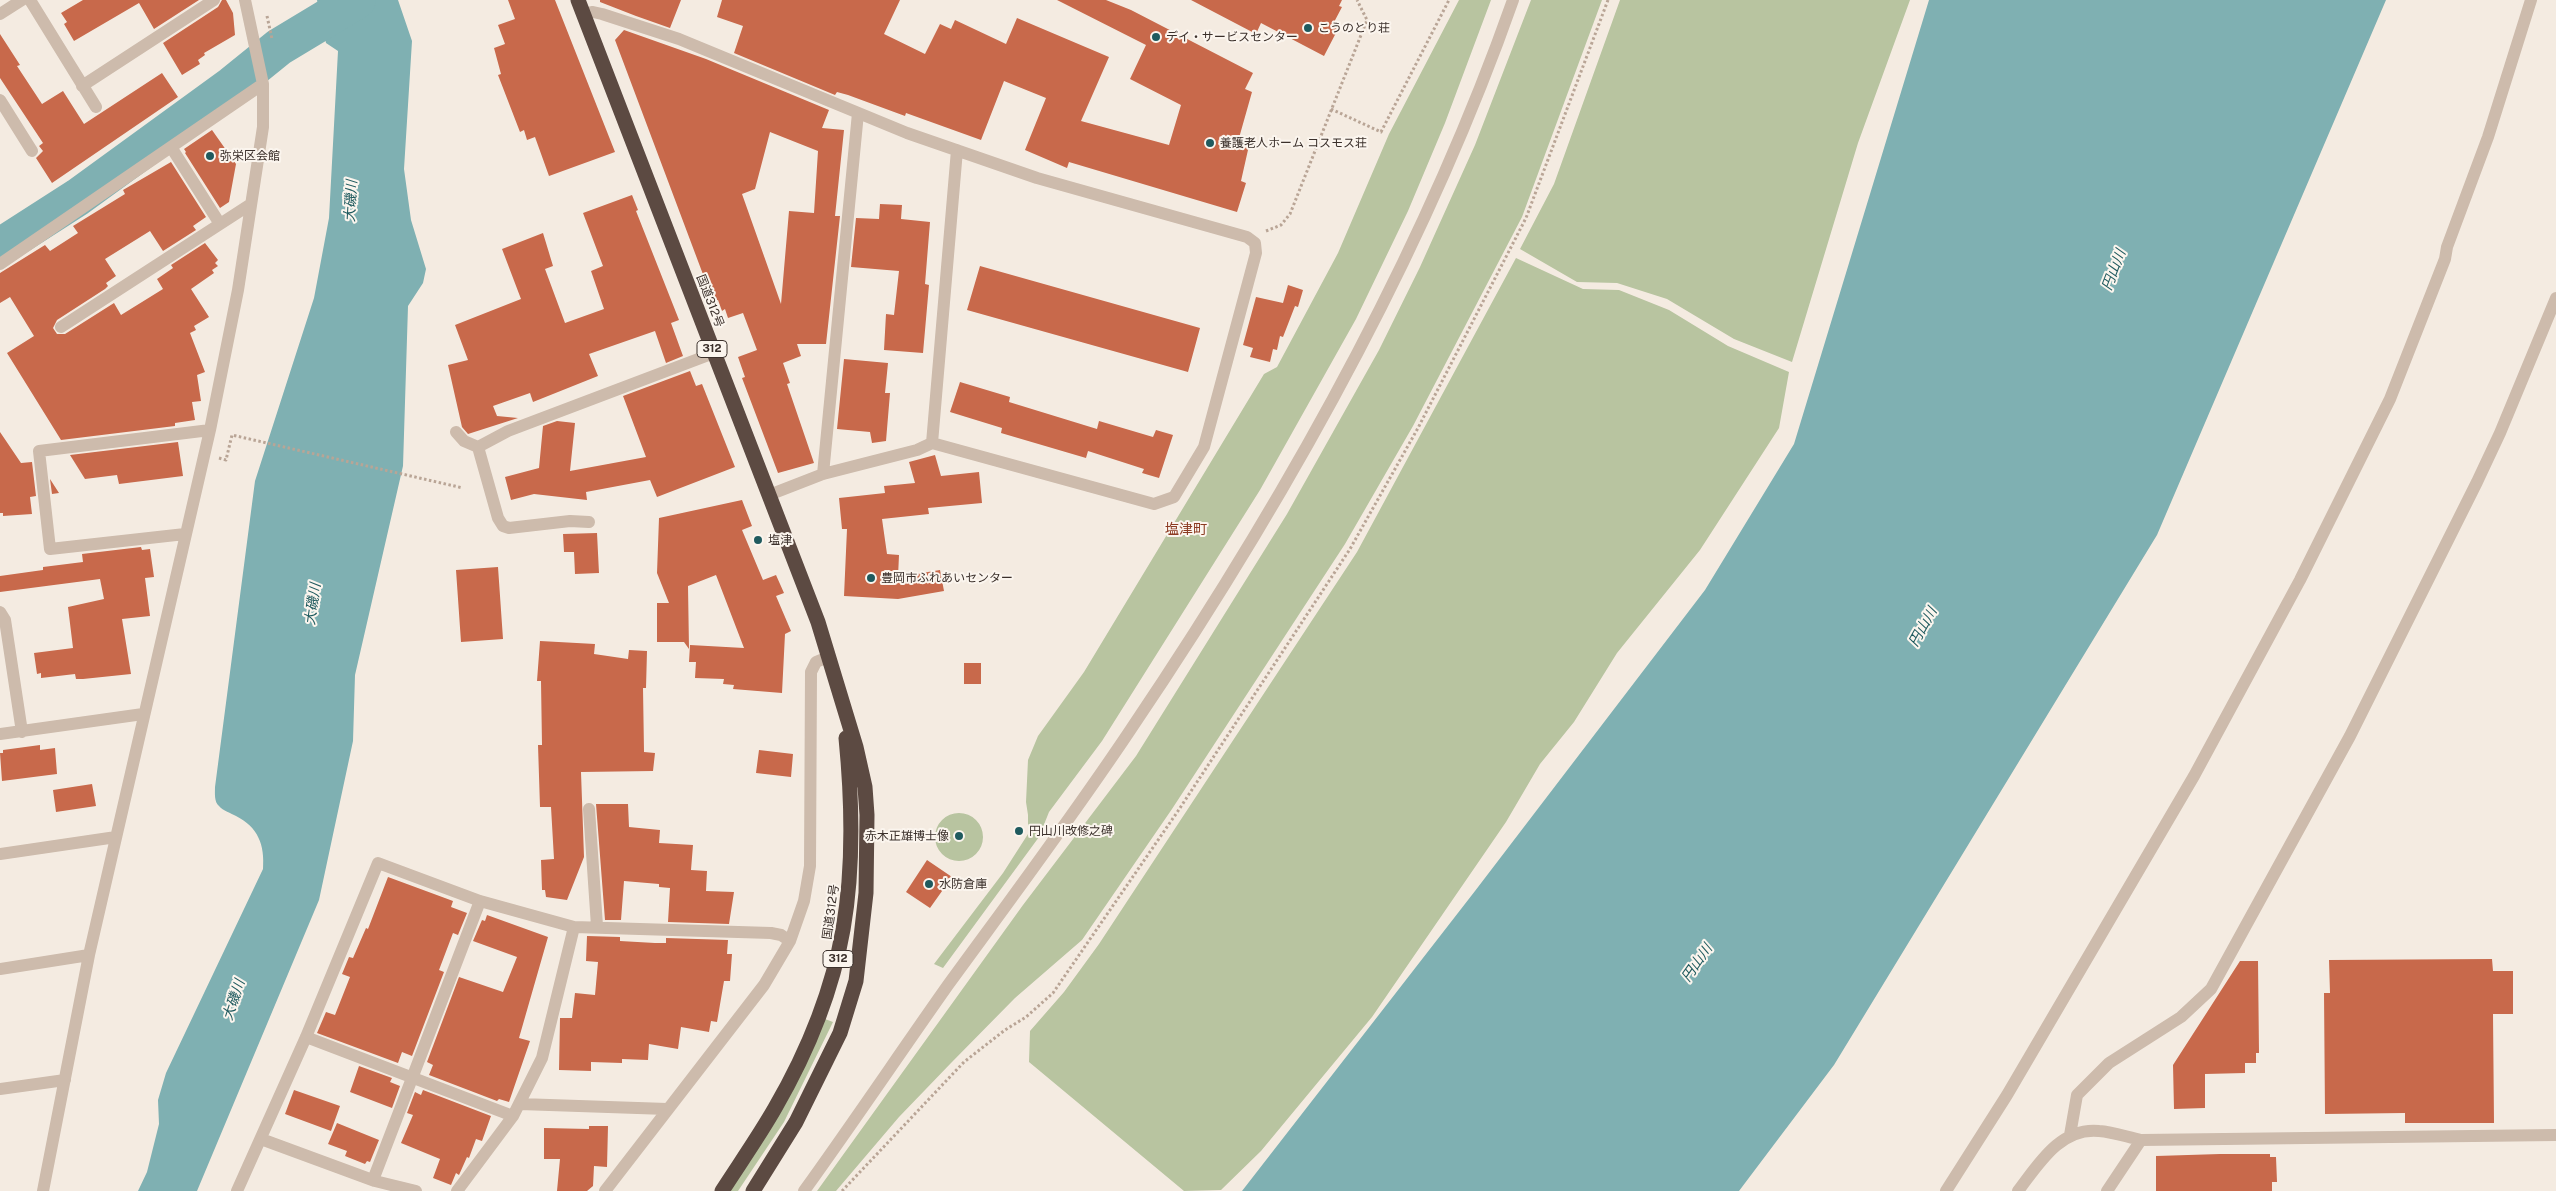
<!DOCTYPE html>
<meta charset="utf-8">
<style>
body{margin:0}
canvas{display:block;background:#f4ebe1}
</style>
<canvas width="2556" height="1191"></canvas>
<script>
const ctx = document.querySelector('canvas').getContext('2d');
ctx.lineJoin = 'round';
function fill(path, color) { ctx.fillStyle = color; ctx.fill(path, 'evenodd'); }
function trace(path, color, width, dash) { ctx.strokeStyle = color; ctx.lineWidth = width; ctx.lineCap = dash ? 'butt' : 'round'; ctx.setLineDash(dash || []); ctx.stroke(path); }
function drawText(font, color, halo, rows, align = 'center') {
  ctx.font = font + ' "Public Sans","Noto Sans JP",sans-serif'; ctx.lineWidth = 4; ctx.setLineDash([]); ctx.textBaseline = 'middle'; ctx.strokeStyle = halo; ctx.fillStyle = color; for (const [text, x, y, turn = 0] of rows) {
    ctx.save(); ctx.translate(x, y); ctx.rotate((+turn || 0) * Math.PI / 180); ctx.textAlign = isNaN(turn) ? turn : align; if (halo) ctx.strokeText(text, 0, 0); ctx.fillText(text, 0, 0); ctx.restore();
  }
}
const green = new Path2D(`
 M1459 0H1491L1445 123 1408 211 1356 319 1260 490 1102 741 1049 812 1039 837 943 968 934 964 1003 873 1028 834V815L1026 802 1028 760 1038 736 1084 672 1264 374 1277 367 1338 253 1389 134Z
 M1531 0H1602L1522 217 1413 426 1345 544 1172 809 1082 940 1015 998 951 1063 899 1117 836 1191H817L1023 905 1136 756 1287 514 1379 350 1420 267 1475 145Z
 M1620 0H1910L1858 143 1792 362 1734 339 1667 299 1617 283 1577 282 1520 249 1554 184Z
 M1516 258 1583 289 1619 290 1669 310 1728 346 1789 372 1779 428 1700 550 1617 653 1574 722 1540 764 1506 822 1372 1017 1261 1151 1221 1190 1184 1191 1029 1062 1030 1031 1064 992 1099 944 1357 552Z
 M935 837a24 24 0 1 1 48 0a24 24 0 1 1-48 0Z
 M825 1019 833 1022 784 1122 738 1191H729Z`);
const water = new Path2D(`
 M317 0H398L412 41 404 169 411 220 426 269 423 283 408 306 403 466 355 675 353 741 319 900 197 1191H138L147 1172 159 1124 158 1100 166 1073 263 869C265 845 258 827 236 816 231 813 223 811 219 806 214 802 215 793 215 787L255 481 314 298 329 218 338 51 326 43Z
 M1929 0H2386L2157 535 1834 1065 1739 1191H1242L1475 891 1705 590 1794 444Z`);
const river = new Path2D(`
 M0 247 78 197 232 85 279 47 357 0`);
const building = new Path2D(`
 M83 0H199L154 29 139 3 74 41 64 24 67 22 61 13Z
 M222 0H226L233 13 235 35 204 53 205 55 198 60 200 64 182 75 163 43 218 7Z
 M508 0H555L615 152 549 176 535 137 527 140 524 130 520 132 498 75 501 74 494 48 505 44 498 25 515 19Z
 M600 0H681L670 28 636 16 600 2Z
 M722 0H900L884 34 925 54 940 24 951 29 955 20 1006 44 1017 18 1109 57 1081 121 1169 145 1181 105 1130 79 1146 45 1057 0H1106L1131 10 1253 73 1245 89 1252 92 1239 138 1250 141 1241 181 1246 183 1237 212 1069 162 1067 168 1025 150 1046 98 1004 81 981 140 906 113 905 116 848 95 837 92 835 95 734 53 743 26 717 17Z
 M1191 0H1342L1339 6 1342 7 1332 26 1338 29 1324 56 1261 23 1256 34Z
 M624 30 706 59 829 110 822 128 844 130 835 216H840L826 344H797L801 356 783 363 790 383 787 384 814 463 778 473 742 378 745 377 738 357 757 350 743 313 728 318 725 309 722 311 718 300 713 301 615 40ZM770 132 818 151 814 213 789 211 781 304 742 194 755 189Z
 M0 34 20 65 17 66 42 104 63 91 84 124 162 73 178 97 52 183 36 158 43 151 39 146 43 143 0 78Z
 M212 130 236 164 229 202 220 208 185 153 186 152 184 149Z
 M171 162 206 217 193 226 196 230 163 251 150 231 105 259 116 276 106 283 108 286 105 289 57 320 53 328 57 334H65L114 303 121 315 163 289 157 279 173 268 171 265 205 243 218 260 215 263 218 266 212 270 214 273 191 289 209 317 194 326 196 330 190 333 205 372 197 375 201 401 192 402 195 420 175 423V426L61 440 7 353 34 336 10 297 0 303V273L45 245 50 251 78 233 73 226 125 194 123 190Z
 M632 195 638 210 636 211 679 320 671 323 683 356 666 363 655 331 589 354 598 376 533 402 530 393 493 406 497 416 518 418 468 434 462 427 448 365 468 360 455 325 521 299 502 249 543 233 553 266 545 269 565 323 604 309 591 271 603 266 583 213Z
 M880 204 902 205 901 219 930 222 925 284 929 285 923 353 884 350 886 314 894 315 899 271 851 267 856 218 879 219Z
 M980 266 1200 328 1188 372 967 310Z
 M1288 285 1303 290 1298 307 1295 306 1283 337 1280 336 1277 350 1273 349 1270 362 1250 357 1253 348 1243 345 1256 297 1283 303Z
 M844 359 888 363 885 393H890L886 441 872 443 870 432 837 429Z
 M690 371 696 386 702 384 735 467 657 497 650 480 586 492 587 500 534 494 511 500 505 477 539 468 543 426 557 421 575 423 570 471 646 457 623 396Z
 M960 382 1010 397 1009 402 1097 429 1099 421 1153 437 1156 430 1173 435 1159 478 1142 473 1144 469 1088 451 1086 458 1001 433 1002 428 950 412Z
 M0 432 21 463 32 462 36 496 30 497 32 514 3 516V513H0Z
 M178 442 183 476 119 484 117 475 85 479 70 455Z
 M935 455 941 476 979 472 982 503 928 508 929 514 882 519 887 554 899 555 898 577 940 570 944 591 898 599 844 596 847 529H842L839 498 885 493 884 486 915 483 909 462Z
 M50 479 59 493 52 494Z
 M742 500 752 526 742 530 763 580 776 575 784 593 776 596 791 631 785 634 782 693 733 689 734 685 723 684 724 679 695 678 696 662H689L690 645 744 648 716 575 688 586 689 649 684 642H657V603H669L657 573 659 518Z
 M597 533 599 573 575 574 574 552H564L563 534Z
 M141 547 142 550 150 549 154 577 145 578 150 616 122 619 131 674 83 679H76L75 674 41 678V673L37 674 34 653 73 648 68 607 104 599 100 579 0 592V576L43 570V567L83 562 82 554Z
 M498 567 503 639 461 642 456 570Z
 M540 641 595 644 594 654 628 659 629 650 647 651 646 688H643L644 752 655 753 653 771 581 772 584 857 567 900 546 897 545 890H542L541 860 554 859 551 807H540L538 745H542L541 681H537Z
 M964 663H981V684H964Z
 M40 745V750L55 748 57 774 2 781 0 753H3V750Z
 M759 750 793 754 791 777 756 773Z
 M92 784 96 806 56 812 53 790Z
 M596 804H628L629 827 660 830 659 843 693 845 691 870 707 871 706 891 734 892 729 924 668 922 670 888 659 887V884L624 881 621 920H605Z
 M927 860 952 877 930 908 906 892Z
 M388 877 453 901 451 907 467 913 458 935 453 933 439 970 444 972 412 1056 402 1052 398 1063 317 1033 326 1012 335 1015 350 977 342 974 349 957 353 958 366 928 368 929Z
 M487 915 548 937 519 1038 530 1041 509 1102 499 1099 497 1101 429 1075 433 1065 427 1062 459 977 503 992 517 957 473 941 482 920 485 921Z
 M587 936 620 937V941L655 943H666V938L728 940 727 954H732L730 981H724L717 1022 711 1021 709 1032 681 1027 678 1049 649 1044 648 1060 622 1059V1063L591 1062V1071L559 1070 560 1018H572L575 993 595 995 598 962 586 961Z
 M2492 959 2493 971H2513V1014H2493L2494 1123H2405V1113L2325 1114 2324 993H2330L2329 960Z
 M2240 961H2258L2259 1053H2256V1063H2245V1073L2205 1074V1108L2174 1109 2173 1065Z
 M359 1066 392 1078 390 1082 400 1086 392 1108 350 1092Z
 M294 1090 340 1106 331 1131 285 1114Z
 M423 1090 491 1116 482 1141 476 1139 469 1158 467 1157 459 1175 456 1173 451 1185 433 1178 440 1159 401 1143 413 1115 407 1113 415 1092 421 1095Z
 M337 1123 379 1140 370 1162 367 1161 365 1164 345 1156 347 1151 328 1144Z
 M589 1126H608L607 1167 594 1166 593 1186 587 1191H557L560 1159H544V1128L589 1129Z
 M2220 1154H2270V1157H2276L2277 1182H2272V1191H2156V1156Z`);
const path = new Path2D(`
 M267 16 272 39
 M1331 109 1381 132 1449 0
 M1266 231 1281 225 1290 214 1367 20 1357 0
 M219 458 226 460 232 435 463 488
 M842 1191 964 1062 1005 1030 1026 1017 1053 993 1178 811 1350 549 1418 428 1526 218 1608 0`);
const street = new Path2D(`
 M30 0 96 107
 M0 14 22 0
 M583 14 593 12 602 14 679 39 907 133 1037 178 1247 237 1255 243 1256 253 1204 447 1174 497 1154 504 932 443 917 450 823 474 769 495
 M82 86 214 0
 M0 100 32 151
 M171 147 220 224
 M0 264 263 84
 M61 327 251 204
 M456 432 464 441 478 447 498 518 503 526 509 528 570 521 589 522
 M932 443 957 150
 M478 447 508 431 714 353
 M823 474 858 113
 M185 534 50 549 39 451 210 430
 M0 612 5 620 22 732
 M0 734 143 714
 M589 809 597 926
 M0 854 116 837
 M0 969 89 955
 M306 1037 513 1116
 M0 1089 65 1080
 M520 1104 667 1109
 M2070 1135 2077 1095 2109 1063 2181 1017 2211 989 2350 736 2477 482 2500 433 2556 298
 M261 1139 375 1181 416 1191
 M373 1180 480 901
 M43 1191 89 955 210 430 238 290 263 127V84L245 0
 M237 1191 306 1037 378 863 480 901 574 927 771 933 781 935 790 941 804 901 810 866 811 672 816 662 828 657
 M457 1191 513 1116 542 1058 574 927
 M605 1191 764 985 790 941
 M804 1191C853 1123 900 1053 948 985 1010 900 1073 816 1131 729 1283 504 1423 256 1513 0
 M1946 1191 2007 1095 2194 776 2300 580 2390 399 2445 259 2447 247 2488 137 2531 0
 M2018 1191C2038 1165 2060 1127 2099 1131 2113 1132 2127 1137 2141 1140L2556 1135
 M2107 1191 2141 1140`);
const highway = new Path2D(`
 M578 0 818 622 856 747 865 787 867 815 866 893 856 981 840 1033 796 1122 753 1191
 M722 1191C740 1163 759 1136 775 1108 848 982 860 880 846 738`);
const markers = [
 [1308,28,5,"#1f5a5e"],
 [1156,37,5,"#1f5a5e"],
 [1210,143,5,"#1f5a5e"],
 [210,156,5,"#1f5a5e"],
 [758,540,5,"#1f5a5e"],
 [871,578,5,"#1f5a5e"],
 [1019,831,5,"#1f5a5e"],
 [959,836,5,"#1f5a5e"],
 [929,884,5,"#1f5a5e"]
];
const shields = [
 [712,349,30],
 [838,959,30]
];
const shieldNames = [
 ["312",712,349],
 ["312",838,959]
];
const poiNames = [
 ["こうのとり荘",1318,28],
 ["デイ・サービスセンター",1166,37],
 ["養護老人ホーム コスモス荘",1220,143],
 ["弥栄区会館",220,156],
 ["塩津",768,540],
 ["豊岡市ふれあいセンター",881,578],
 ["円山川改修之碑",1029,831],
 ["赤木正雄博士像",949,836,"right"],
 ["水防倉庫",939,884]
];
const streetNames = [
 ["国道312号",710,301,69],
 ["国道312号",831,912,-82]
];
const waterNames = [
 ["大磯川",351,201,-87],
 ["円山川",2114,270,-69],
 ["大磯川",313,604,-82],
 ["円山川",1923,627,-61],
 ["円山川",1697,963,-55],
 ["大磯川",234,1000,-72]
];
const neighbourhoodNames = [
 ["塩津町",1186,530]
];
fill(green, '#b8c4a0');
fill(water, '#7fb0b2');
trace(river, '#7fb0b2', 38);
fill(building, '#c8694b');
trace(path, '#b9a596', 3, [2.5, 2.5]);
trace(street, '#cdbbac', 12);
trace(highway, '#5c4a42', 15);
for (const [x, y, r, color] of markers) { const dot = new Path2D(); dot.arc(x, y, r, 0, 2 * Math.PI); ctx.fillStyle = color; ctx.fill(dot); trace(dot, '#fbf5ee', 2); }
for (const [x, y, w] of shields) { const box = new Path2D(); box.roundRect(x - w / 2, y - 8.5, w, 17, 4); ctx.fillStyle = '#fbf5ee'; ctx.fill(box); trace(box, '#3b302b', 1); }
drawText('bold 11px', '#3b302b', null, shieldNames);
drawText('12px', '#3b302b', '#fbf5ee', poiNames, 'left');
drawText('12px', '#3b302b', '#fbf5ee', streetNames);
drawText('italic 14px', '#1f5a5e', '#fbf5ee', waterNames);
drawText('14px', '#8c3b22', '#fbf5ee', neighbourhoodNames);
</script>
